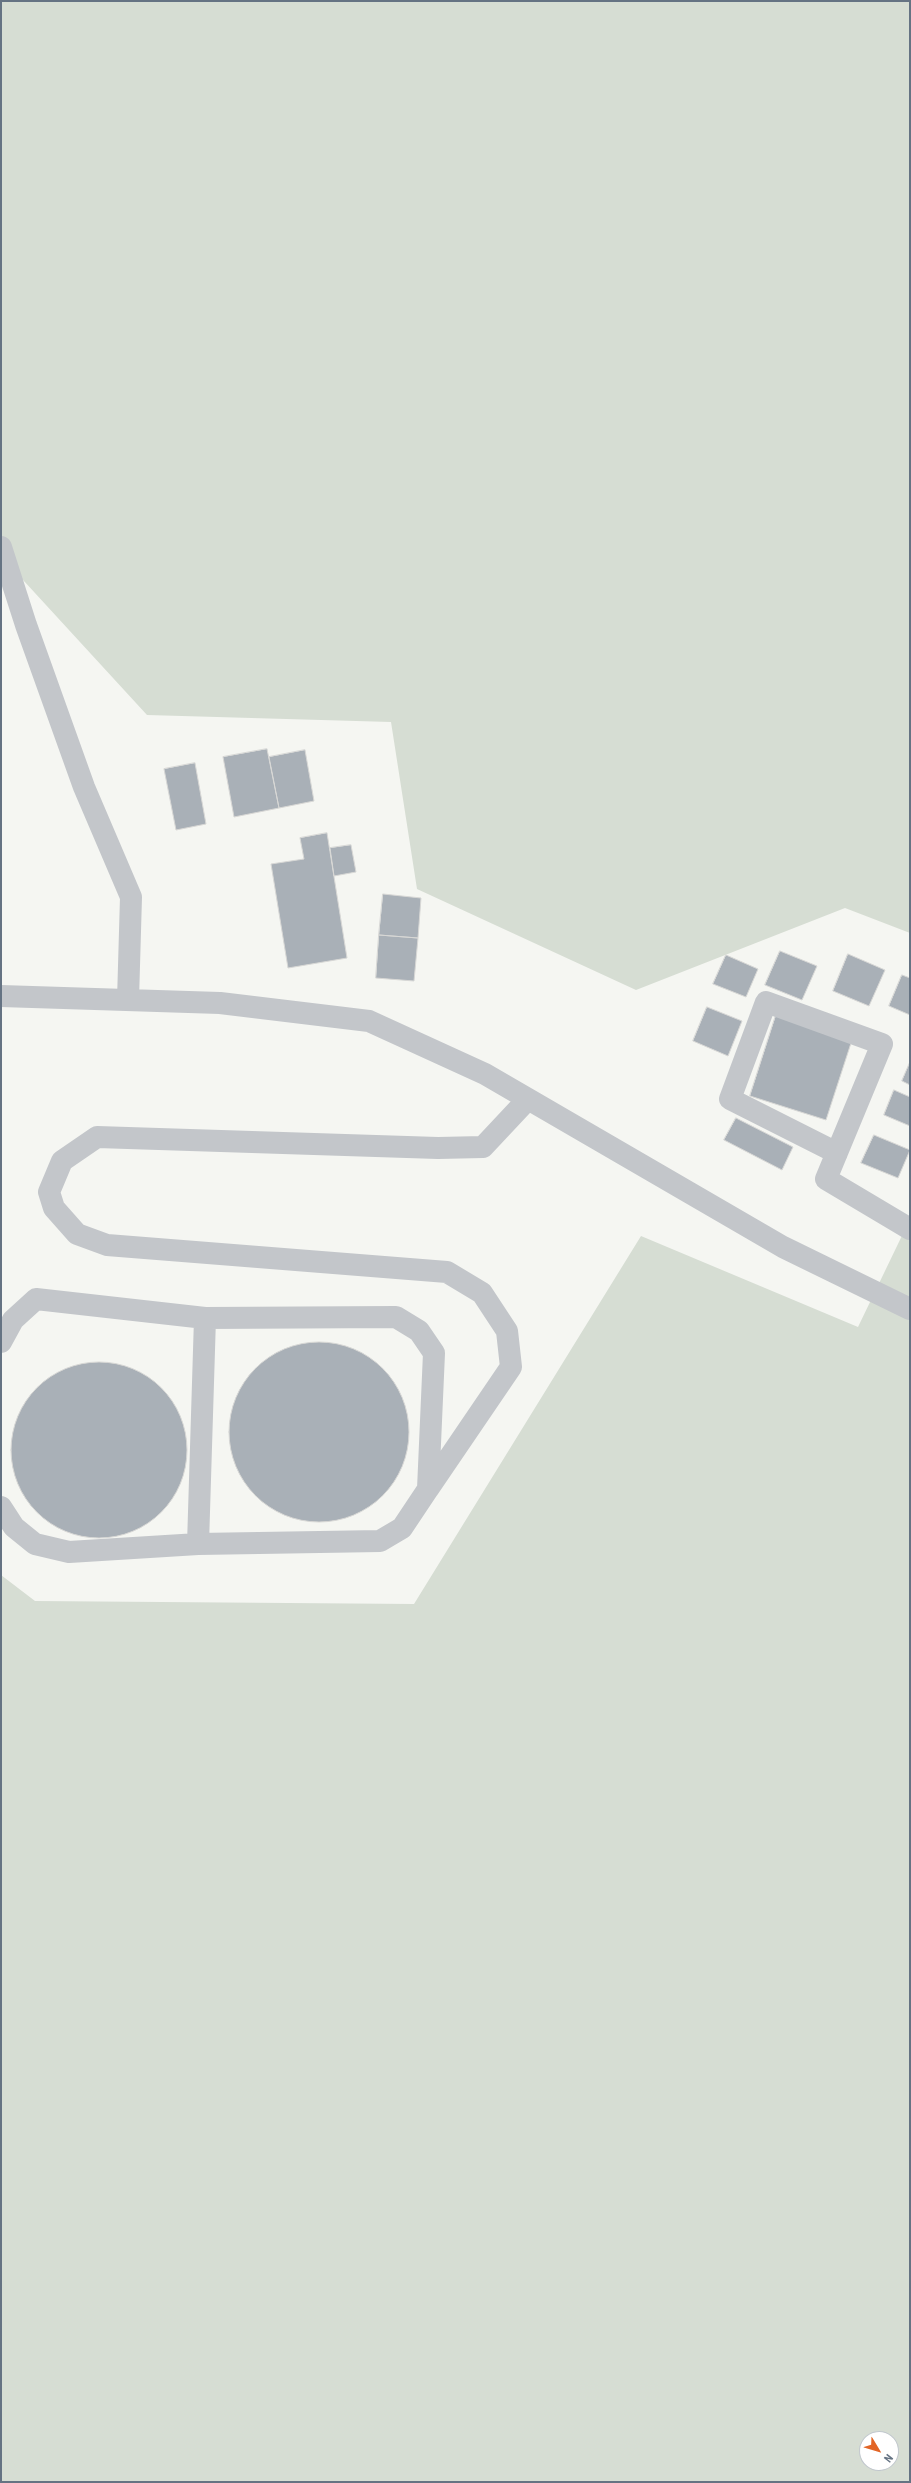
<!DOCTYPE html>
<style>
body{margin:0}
#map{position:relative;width:911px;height:2483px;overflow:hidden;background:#f5f6f2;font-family:"Roboto Condensed",sans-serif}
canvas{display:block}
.frame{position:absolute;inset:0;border:2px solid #657383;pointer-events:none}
.north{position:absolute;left:859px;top:2431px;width:40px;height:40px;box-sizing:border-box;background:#fff;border:1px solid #c1c7cd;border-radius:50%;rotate:128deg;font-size:11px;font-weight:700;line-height:16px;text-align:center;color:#657383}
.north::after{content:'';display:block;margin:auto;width:14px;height:18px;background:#e26526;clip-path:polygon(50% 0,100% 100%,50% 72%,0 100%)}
</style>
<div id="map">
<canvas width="911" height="2483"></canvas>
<div class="frame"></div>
<div class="north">N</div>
</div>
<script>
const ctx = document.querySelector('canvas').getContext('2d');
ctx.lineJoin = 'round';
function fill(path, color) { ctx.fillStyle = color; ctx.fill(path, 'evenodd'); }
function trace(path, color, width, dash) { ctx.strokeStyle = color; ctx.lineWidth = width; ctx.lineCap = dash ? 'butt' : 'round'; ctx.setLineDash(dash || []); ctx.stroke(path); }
const green = new Path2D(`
 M1 1H910V933L845 908 636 990 417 889 391 722 147 715 1 556Z
 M910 1219V2482H1V1575L35 1601 414 1604 641 1236 858 1327ZM867 2439H891V2463H867Z`);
const building = new Path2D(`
 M267 749 279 808 234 817 223 757Z
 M305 750 314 801 279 808 269 757Z
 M195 763 206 824 176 830 164 769Z
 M327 833 347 958 288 968 271 864 304 859 300 838Z
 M351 845 356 872 334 876 330 848Z
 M383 894 421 898 418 938 379 935Z
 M379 935 418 938 414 981 376 978Z
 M780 951 817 966 802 1000 765 985Z
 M848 954 885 970 869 1006 833 991Z
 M726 955 758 969 746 997 713 984Z
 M902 975 910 978V1015L889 1006Z
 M707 1007 742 1021 728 1056 693 1041Z
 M776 1015 852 1040 826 1120 750 1096Z
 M910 1062V1085L902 1081Z
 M894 1090 910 1097V1126L884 1115Z
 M736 1118 793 1147 782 1170 724 1140Z
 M874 1135 910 1150 898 1178 861 1163Z
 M229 1432a90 90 0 1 1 180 0a90 90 0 1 1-180 0Z
 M11 1450a88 88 0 1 1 176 0a88 88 0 1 1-176 0Z`);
const minor = new Path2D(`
 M1 547 26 625 84 787 131 897 128 1000
 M1 996 220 1003 369 1021 485 1074 783 1247 910 1309
 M837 1153 730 1099 766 1002 882 1044 826 1179 910 1229
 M1 1342 13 1320 36 1299 205 1318 396 1317 419 1331 434 1353 428 1489 402 1528 380 1541 198 1544 69 1552 35 1544 14 1527 1 1507
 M428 1489 511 1367 507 1331 482 1293 447 1272 107 1245 77 1234 54 1208 49 1192 62 1161 97 1137 438 1148 483 1147 528 1099
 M198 1544 205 1318`);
fill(green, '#d6ddd3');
fill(building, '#a9b0b7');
trace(building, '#d7d7d5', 1);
trace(minor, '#c3c6ca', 22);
</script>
